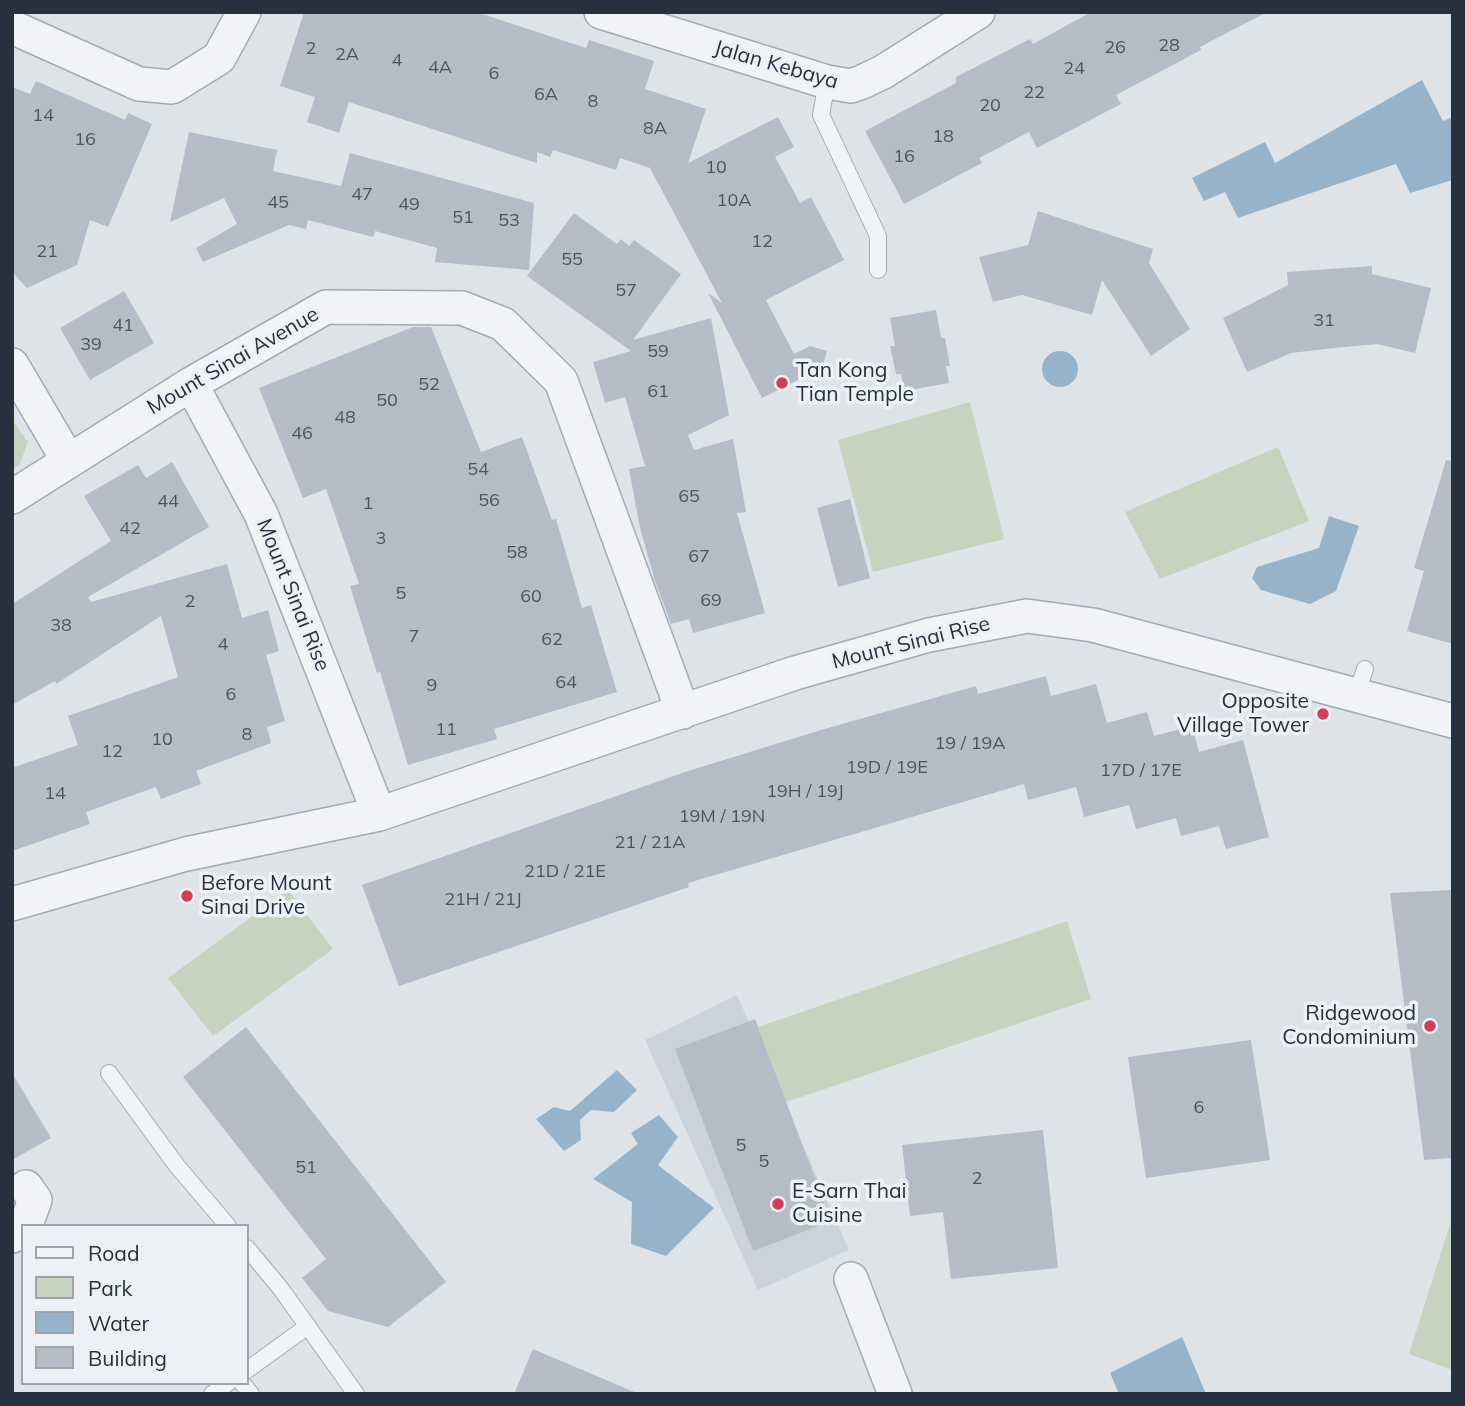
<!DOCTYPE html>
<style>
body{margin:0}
#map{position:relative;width:1465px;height:1406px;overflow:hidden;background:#dee3e8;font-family:Mulish,sans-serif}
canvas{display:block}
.frame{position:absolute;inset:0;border:14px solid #263140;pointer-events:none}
.legend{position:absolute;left:21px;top:1224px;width:228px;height:161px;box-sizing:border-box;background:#edf1f6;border:2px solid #9da4ad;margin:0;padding:9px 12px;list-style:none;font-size:21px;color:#263140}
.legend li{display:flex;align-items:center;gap:14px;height:35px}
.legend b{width:35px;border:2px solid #9da4ad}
</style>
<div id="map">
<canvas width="1465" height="1406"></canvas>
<div class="frame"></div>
<ul class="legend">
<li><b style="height:9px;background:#f1f3f6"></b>Road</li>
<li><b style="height:19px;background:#c5d3bf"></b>Park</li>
<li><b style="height:19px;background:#97b3ca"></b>Water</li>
<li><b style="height:19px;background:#b5bcc5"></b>Building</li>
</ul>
</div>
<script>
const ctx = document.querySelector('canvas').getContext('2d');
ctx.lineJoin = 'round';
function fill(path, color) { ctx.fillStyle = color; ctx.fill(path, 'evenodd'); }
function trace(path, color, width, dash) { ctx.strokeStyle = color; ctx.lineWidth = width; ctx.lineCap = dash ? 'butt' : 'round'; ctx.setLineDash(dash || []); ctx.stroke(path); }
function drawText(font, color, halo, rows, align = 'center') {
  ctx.font = font + ' Mulish,sans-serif'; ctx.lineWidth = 7; ctx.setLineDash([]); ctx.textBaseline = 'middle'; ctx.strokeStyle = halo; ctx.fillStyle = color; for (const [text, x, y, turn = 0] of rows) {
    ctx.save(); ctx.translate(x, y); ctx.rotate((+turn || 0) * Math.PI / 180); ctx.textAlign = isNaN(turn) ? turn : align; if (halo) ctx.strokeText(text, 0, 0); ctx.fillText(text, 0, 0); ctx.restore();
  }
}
const built = new Path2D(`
 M737 995 849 1250 758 1290 645 1040Z`);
const green = new Path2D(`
 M970 402 1004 539 873 572 838 440Z
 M12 420 28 442 20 464 12 470Z
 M1278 447 1309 521 1160 579 1125 512Z
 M288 890 333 949 213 1036 168 978Z
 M1067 921 1091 999 786 1102 758 1027Z
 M1450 1224 1453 1225V1370L1409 1354Z`);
const water = new Path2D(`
 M1422 80 1443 121 1453 117V180L1410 193 1396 164 1238 218 1225 192 1204 201 1192 178 1265 142 1275 163Z
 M1042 369a18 18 0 1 1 36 0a18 18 0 1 1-36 0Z
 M1329 516 1359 526 1336 591 1310 604 1261 590 1252 578 1257 567 1319 548Z
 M617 1070 637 1090 614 1112 591 1110 580 1120 581 1140 564 1151 536 1119 554 1107 570 1111Z
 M659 1115 678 1137 658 1165 714 1208 666 1256 631 1244 632 1202 593 1179 638 1144 631 1133Z
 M1182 1337 1206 1394H1119L1110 1373Z`);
const building = new Path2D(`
 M304 12H476L586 48 589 40 654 61 645 89 706 109 688 163 778 117 794 147 775 157 800 203 811 197 844 260 766 300 794 354 810 346 827 351 822 368 762 398 708 293 722 303 650 168 620 158 616 170 553 150 550 157 537 152V163L349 102 339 133 307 122 315 97 280 86Z
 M1091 12H1267L1200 47 1201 50 1116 95 1121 104 1077 127 1037 148 1029 132 979 158 982 163 904 204 865 131 956 83V77L1030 39 1033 44Z
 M36 81 125 120 128 113 152 124 108 227 90 220 77 265 27 288 12 272V87L30 94Z
 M189 132 277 150 273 171 341 186 350 153 534 203 529 270 435 262 437 248 375 231 373 237 308 220 306 229 289 225 203 262 196 248 237 224 224 198 170 222Z
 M1038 211 1153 249 1149 263 1190 329 1151 356 1102 280 1092 315 1022 295 993 302 979 257 1028 245Z
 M574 213 617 244 621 239 629 246 634 240 681 274 633 340 711 318 729 415 688 435 694 450 733 439 746 512 737 513 765 613 693 633 689 619 671 624 655 581 640 528 629 469 645 466 625 397 605 403 593 362 631 351 527 276Z
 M1372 266V274L1431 288 1415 353 1377 344 1334 348 1291 353 1247 372 1223 318 1288 285 1287 272Z
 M124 291 154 343 90 380 60 328Z
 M936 310 941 338H945L950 366H946L949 383 904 391 901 374H896L890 346H895L890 318Z
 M413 327H431L481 452 522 437 552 520 556 519 582 608 591 605 617 692 494 729 497 739 408 765 380 672 377 673 350 586 359 584 326 489 303 498 259 388Z
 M1446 460 1453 461V644L1407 631 1424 571 1414 568Z
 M172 462 209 527 88 597 91 602 227 564 242 618 268 610 279 651 266 655 285 721 267 727 271 743 196 771 201 784 161 799 156 787 86 812 90 824 12 851V768L78 745 68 716 178 677 161 616 56 684 55 681 12 705V604L111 541 84 496 138 465 146 478Z
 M850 499 870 578 838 587 817 508Z
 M1046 676 1051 696 1096 684 1107 723 1147 712 1154 736 1192 726 1199 752 1243 740 1269 837 1226 849 1219 826 1181 836 1176 818 1136 829 1129 805 1084 817 1076 787 1028 800 1024 784 688 883 689 887 399 986 362 885 685 772 821 730 976 686 978 694Z
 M1453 890V1158L1424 1160 1390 893Z
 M755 1019 831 1221 753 1251 675 1049Z
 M246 1027 446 1282 388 1327 328 1311 302 1278 326 1259 183 1077Z
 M1251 1040 1270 1160 1146 1178 1128 1057Z
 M12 1073 51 1138 12 1160Z
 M1043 1130 1058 1268 951 1279 943 1212 910 1216 902 1145Z
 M533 1349 639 1394H514Z`);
const lane = new Path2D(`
 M827 82 821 115 878 236V270
 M1356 695 1365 669
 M109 1073 177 1166 228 1226
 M247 1248 281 1289 356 1394
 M247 1370 308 1326
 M242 1383 251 1394
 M212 1394 228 1383`);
const street = new Path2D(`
 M601 12 827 82 851 86 862 82 883 72 978 12
 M12 27 139 84 172 87 219 58 244 12
 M12 365 68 460
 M191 384 261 514 379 814
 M12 497 191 384 326 307 462 308 503 324 561 381 683 712
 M12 904 186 854 379 814 795 673 929 635 1027 616 1093 625 1453 721
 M12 1236 28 1219 35 1200 26 1187
 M851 1279 895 1394`);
const markers = [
 [782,383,7,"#d43c5c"],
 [1323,714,7,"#d43c5c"],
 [187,896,7,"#d43c5c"],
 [1430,1026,7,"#d43c5c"],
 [778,1204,7,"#d43c5c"]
];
const numberNames = [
 ["28",1169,46],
 ["26",1115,48],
 ["2",311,49],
 ["2A",347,55],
 ["4",397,61],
 ["4A",440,68],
 ["24",1074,69],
 ["6",494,74],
 ["22",1034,93],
 ["6A",546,95],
 ["8",593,102],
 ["20",990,106],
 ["14",43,116],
 ["8A",655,129],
 ["18",943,137],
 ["16",85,140],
 ["16",904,157],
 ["10",716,168],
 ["47",362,195],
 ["10A",734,201],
 ["45",278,203],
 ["49",409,205],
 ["51",463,218],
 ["53",509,221],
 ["12",762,242],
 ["21",47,252],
 ["55",572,260],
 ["57",626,291],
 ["31",1324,321],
 ["41",123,326],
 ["39",91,345],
 ["59",658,352],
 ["52",429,385],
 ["61",658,392],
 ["50",387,401],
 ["48",345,418],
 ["46",302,434],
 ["54",478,470],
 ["65",689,497],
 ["56",489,501],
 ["44",168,502],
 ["1",368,504],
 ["42",130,529],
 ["3",381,539],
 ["58",517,553],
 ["67",699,557],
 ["5",401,594],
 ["60",531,597],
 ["69",711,601],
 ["2",190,602],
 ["38",61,626],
 ["7",414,637],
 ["62",552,640],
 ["4",223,645],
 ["64",566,683],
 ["9",432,686],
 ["6",231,695],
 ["11",446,730],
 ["8",247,735],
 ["10",162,740],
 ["19 / 19A",970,744],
 ["12",112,752],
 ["19D / 19E",887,768],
 ["17D / 17E",1141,771],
 ["19H / 19J",805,792],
 ["14",55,794],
 ["19M / 19N",722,817],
 ["21 / 21A",650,843],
 ["21D / 21E",565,872],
 ["21H / 21J",483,900],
 ["6",1199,1108],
 ["5",741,1146],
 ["5",764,1162],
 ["51",306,1168],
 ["2",977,1179]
];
const streetNames = [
 ["Jalan Kebaya",776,65,16],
 ["Mount Sinai Avenue",233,361,-30],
 ["Mount Sinai Rise",293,595,68],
 ["Mount Sinai Rise",911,643,-14]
];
const poiNames = [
 ["Tan Kong",796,371],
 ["Tian Temple",796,395],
 ["Opposite",1309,702,"right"],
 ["Village Tower",1309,726,"right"],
 ["Before Mount",201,884],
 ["Sinai Drive",201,908],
 ["Ridgewood",1416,1014,"right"],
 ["Condominium",1416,1038,"right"],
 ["E-Sarn Thai",792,1192],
 ["Cuisine",792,1216]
];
fill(built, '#ccd2da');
fill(green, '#c5d3bf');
fill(water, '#97b3ca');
fill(building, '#b5bcc5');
trace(lane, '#a3aab2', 18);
trace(street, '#a3aab2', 36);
trace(lane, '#f1f3f6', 16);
trace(street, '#f1f3f6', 33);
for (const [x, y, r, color] of markers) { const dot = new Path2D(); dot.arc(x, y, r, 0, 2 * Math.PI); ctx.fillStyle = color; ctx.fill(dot); trace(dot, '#edf1f6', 2.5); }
drawText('18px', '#4a5461', null, numberNames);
drawText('21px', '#263140', '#edf1f6', streetNames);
drawText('21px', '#263140', '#edf1f6', poiNames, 'left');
</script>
